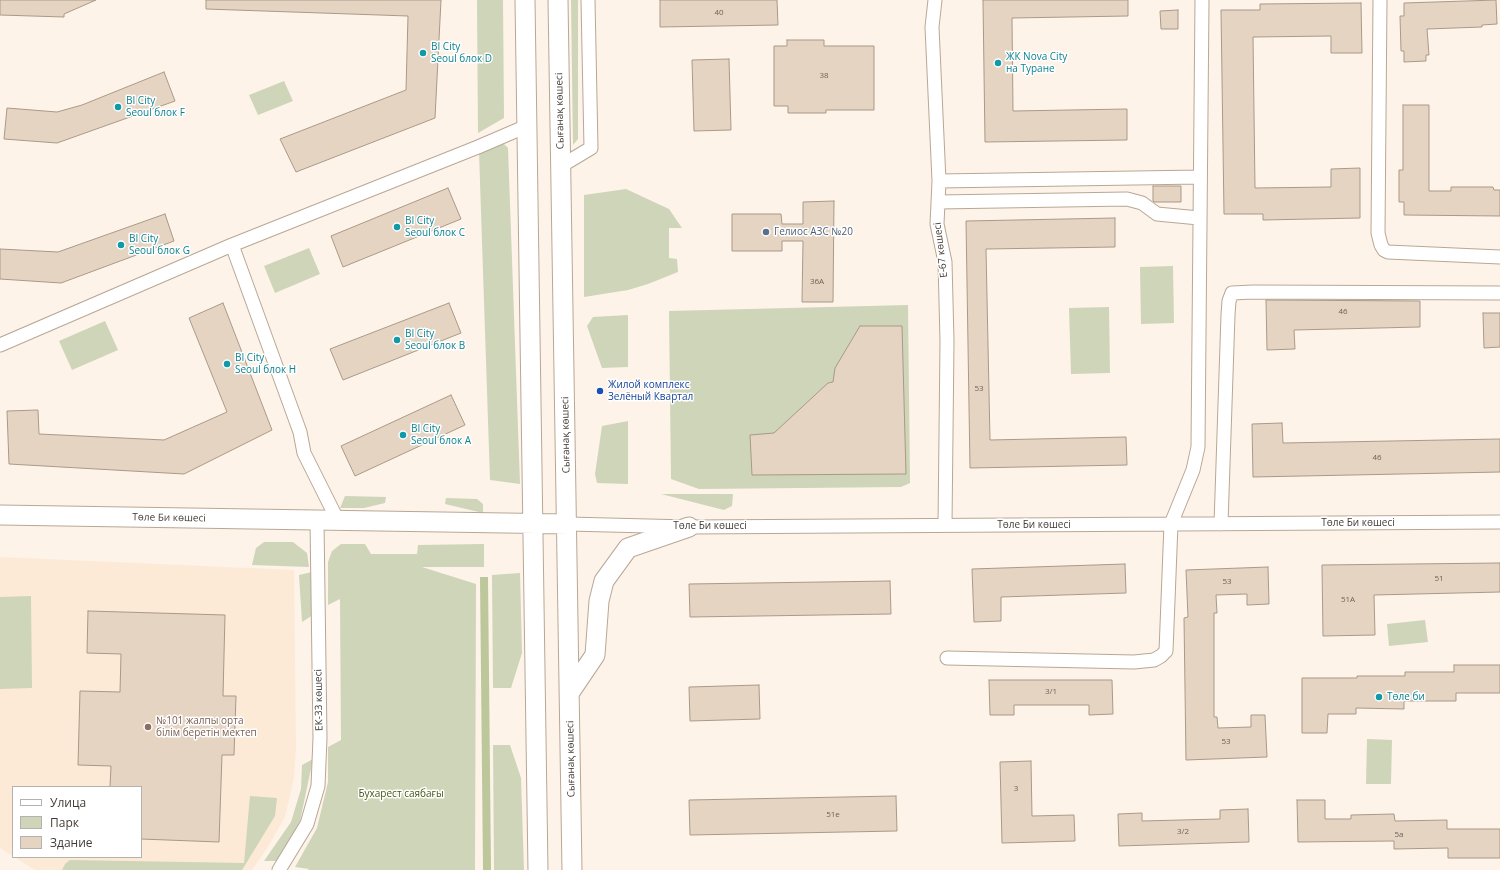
<!DOCTYPE html>
<meta charset="utf-8">
<style>
body{margin:0}
#map{position:relative;width:1500px;height:870px;overflow:hidden;background:#fef3e8;font-family:"Open Sans",sans-serif}
canvas{display:block}
.legend{position:absolute;left:12px;top:786px;width:130px;height:72px;box-sizing:border-box;background:#fff;border:1px solid #b4b1ae;margin:0;padding:5px 7px;list-style:none;font-size:12px;color:#433c35}
.legend li{display:flex;align-items:center;gap:8px;height:20px}
.legend b{width:20px;border:1px solid #b4b1ae}
</style>
<div id="map">
<canvas width="1500" height="870"></canvas>
<ul class="legend">
<li><b style="height:5px;background:#fff"></b>Улица</li>
<li><b style="height:11px;background:#ced5b9"></b>Парк</li>
<li><b style="height:11px;background:#e6d4c3"></b>Здание</li>
</ul>
</div>
<script>
const g = document.querySelector('canvas').getContext('2d');
g.lineJoin = 'round';
function fillPath(path, color) { g.fillStyle = color; g.fill(path, 'evenodd'); }
const toPath = rows => new Path2D(rows.map(r => 'M' + r).join(''));
function strokePath(path, color, width, dash) { g.strokeStyle = color; g.lineWidth = width; g.lineCap = dash ? 'butt' : 'round'; g.setLineDash(dash || []); g.stroke(path); }
function label(font, color, halo, rows, align = 'center') {
  g.font = font + ' "Open Sans",sans-serif'; g.lineWidth = 3; g.setLineDash([]); g.textBaseline = 'middle'; g.strokeStyle = halo; g.fillStyle = color; for (const [text, x, y, turn = 0] of rows) {
    g.save(); g.translate(x, y); g.rotate((+turn || 0) * Math.PI / 180); g.textAlign = isNaN(turn) ? turn : align; if (halo) g.strokeText(text, 0, 0); g.fillText(text, 0, 0); g.restore();
  }
}
fillPath(toPath([
 [0,557,294,570,296,747,294,778,285,817,268,847,252,870,35,870,14,857,141,857,141,787,13,787,13,856,0,848]
]), '#fcead7');
fillPath(toPath([
 [477,0,503,0,504,118,478,133],
 [571,0,578,0,578,139,573,145],
 [284,81,293,101,258,115,249,95],
 [504,144,508,148,520,484,490,480,479,152],
 [626,189,669,209,682,228,669,228,669,258,677,259,678,272,648,284,628,290,584,297,584,195],
 [309,248,320,274,275,293,264,266],
 [1173,266,1174,323,1141,324,1140,267],
 [908,305,910,483,901,487,699,489,671,479,669,311],
 [1109,307,1110,373,1071,374,1069,308],
 [628,315,628,367,602,368,587,326,593,317],
 [105,321,118,350,72,370,59,341],
 [628,421,628,484,597,483,595,474,602,426],
 [661,494,733,494,732,506,724,510],
 [345,496,386,497,385,503,364,508,340,508],
 [446,498,477,499,483,504,483,513,445,504],
 [264,542,293,542,307,553,309,567,252,565,256,548],
 [341,544,365,544,371,554,417,554,418,545,484,544,484,567,422,567,476,584,475,870,308,870,309,869,295,867,317,828,328,782,328,747,341,740,340,599,328,605,328,562,332,551],
 [312,572,313,615,302,622,299,575],
 [520,573,522,653,511,688,493,688,492,575],
 [31,596,32,688,0,689,0,597],
 [1425,620,1428,642,1389,646,1387,624],
 [1367,739,1392,740,1391,784,1366,784],
 [493,745,510,745,521,778,524,870,494,870],
 [313,759,300,821,278,861,264,861,291,822,301,789,302,765],
 [250,796,277,798,275,816,242,870,62,870,65,864,70,860,244,863]
]), '#ced5b9');
fillPath(toPath([
 [480,577,488,577,491,870,483,870]
]), '#bcc79c');
const building = toPath([
 [0,0,96,0,64,14,64,17,0,15,0,0],
 [206,0,441,0,435,118,296,172,280,139,406,90,408,16,206,9,206,0],
 [660,0,777,0,778,25,660,27,660,0],
 [983,0,1128,0,1128,16,1012,18,1013,111,1127,109,1127,140,985,142,983,0],
 [1496,0,1497,24,1482,25,1482,27,1427,29,1429,55,1426,55,1426,61,1404,62,1404,51,1401,51,1400,16,1404,16,1404,3,1496,0],
 [1361,3,1362,53,1331,53,1331,36,1253,37,1255,188,1331,187,1331,169,1360,168,1360,218,1263,220,1263,214,1224,214,1221,10,1260,10,1260,4,1361,3],
 [1178,10,1178,29,1161,29,1160,11,1178,10],
 [787,40,824,40,824,46,874,46,874,110,826,110,826,113,788,113,788,106,774,106,774,46,787,46,787,40],
 [729,59,731,130,694,131,692,60,729,59],
 [164,72,175,101,57,143,4,139,7,108,57,112,82,105,164,72],
 [1403,105,1429,105,1429,191,1451,191,1451,187,1493,187,1494,190,1500,190,1500,216,1404,215,1404,202,1399,202,1399,170,1403,170,1403,105],
 [1153,186,1181,186,1181,202,1154,202,1153,201,1153,186],
 [448,188,461,219,343,267,331,236,448,188],
 [834,201,833,302,802,302,803,241,782,241,782,251,732,251,732,214,781,214,782,224,803,224,803,202,834,201],
 [165,214,174,241,61,283,0,279,0,249,58,252,165,214],
 [1115,218,1115,247,986,249,990,440,1126,437,1127,465,970,468,966,221,1115,218],
 [1266,300,1420,301,1420,327,1294,330,1295,349,1267,350,1266,300],
 [223,303,272,430,184,474,9,464,7,411,38,410,39,434,164,440,227,412,189,318,223,303],
 [449,303,461,333,343,380,330,349,449,303],
 [1483,313,1500,313,1500,347,1484,348,1483,313],
 [860,326,902,326,906,474,752,475,750,435,774,433,828,383,833,382,835,368,860,326],
 [451,395,465,425,355,476,341,446,451,395],
 [1282,423,1283,443,1500,439,1500,472,1253,477,1252,424,1282,423],
 [1500,563,1500,592,1374,595,1375,635,1323,636,1322,565,1500,563],
 [1125,564,1126,593,1001,597,1001,621,974,622,972,569,1125,564],
 [1268,567,1269,604,1247,605,1247,594,1216,595,1217,613,1214,613,1214,717,1217,717,1218,728,1251,727,1251,715,1265,715,1267,757,1186,760,1184,618,1188,617,1186,570,1268,567],
 [890,581,891,614,690,617,689,584,890,581],
 [88,611,225,615,223,696,236,696,234,755,222,755,219,842,141,839,141,787,110,787,111,766,78,765,80,691,120,692,121,654,87,653,88,611],
 [1454,665,1500,665,1500,693,1456,693,1456,701,1404,701,1404,709,1356,708,1356,714,1328,714,1327,733,1302,733,1302,678,1357,678,1357,676,1405,676,1405,672,1454,672,1454,665],
 [989,680,1112,680,1113,714,1089,715,1089,705,1014,705,1014,715,990,715,989,680],
 [759,685,760,719,690,721,689,687,759,685],
 [1031,761,1032,816,1074,815,1075,841,1002,843,1000,762,1031,761],
 [896,796,897,831,690,835,689,800,896,796],
 [1297,800,1325,800,1325,819,1351,819,1351,815,1394,814,1395,821,1447,820,1447,829,1500,829,1500,858,1448,858,1448,848,1394,849,1394,841,1298,842,1297,800],
 [1248,809,1249,842,1119,846,1118,814,1142,813,1142,821,1220,819,1220,810,1248,809]
]);
fillPath(building, '#e6d4c3');
strokePath(building, '#a99988', 1);
const street = toPath([
 [935,0,932,27,939,181,937,224,945,262,947,341,945,525],
 [1380,0,1378,233,1381,245,1384,250,1388,252,1500,257],
 [561,166,591,148,588,0],
 [939,181,1200,177],
 [938,202,1127,199,1142,203,1157,214,1199,218],
 [232,245,300,432,304,453,338,521],
 [0,345,232,245,478,147,527,126],
 [568,524,689,527,1500,522],
 [1221,524,1228,315,1229,301,1232,293,1253,292,1500,293],
 [947,658,1134,662,1154,660,1161,656,1166,651,1171,524,1193,470,1198,447,1202,0],
 [279,870,307,824,318,786,320,738,317,521]
]);
const secondary = toPath([
 [525,0,538,870],
 [558,0,572,870],
 [0,515,568,524],
 [570,692,595,655,599,601,604,581,628,548,689,527]
]);
strokePath(street, '#b8a796', 15);
strokePath(secondary, '#b8a796', 21);
strokePath(street, '#fff', 13);
strokePath(secondary, '#fff', 19);
for (const [x, y, r, color] of [
 [423,53,4,"#0f9aa8"],
 [998,63,4,"#0f9aa8"],
 [118,107,4,"#0f9aa8"],
 [397,227,4,"#0f9aa8"],
 [766,232,4,"#5c6f8a"],
 [121,245,4,"#0f9aa8"],
 [397,340,4,"#0f9aa8"],
 [227,364,4,"#0f9aa8"],
 [600,391,4,"#1a4fb4"],
 [403,435,4,"#0f9aa8"],
 [1379,697,4,"#0f9aa8"],
 [148,727,4,"#8d6e63"]
]) { const dot = new Path2D(); dot.arc(x, y, r, 0, 2 * Math.PI); g.fillStyle = color; g.fill(dot); strokePath(dot, '#fff', 1.5); }
label('8px', '#6c6258', null, [
 ["40",719,13],
 ["38",824,76],
 ["36А",817,282],
 ["46",1343,312],
 ["53",979,389],
 ["46",1377,458],
 ["51",1439,579],
 ["53",1227,582],
 ["51А",1348,600],
 ["3/1",1051,692],
 ["53",1226,742],
 ["3",1016,789],
 ["51е",833,815],
 ["3/2",1183,832],
 ["5а",1399,835]
]);
label('10px', '#0d838f', '#fff', [
 ["BI City",431,47],
 ["Seoul блок D",431,59],
 ["ЖК Nova City",1006,57],
 ["на Туране",1006,69],
 ["BI City",126,101],
 ["Seoul блок F",126,113],
 ["BI City",405,221],
 ["Seoul блок C",405,233],
 ["BI City",129,239],
 ["Seoul блок G",129,251],
 ["BI City",405,334],
 ["Seoul блок B",405,346],
 ["BI City",235,358],
 ["Seoul блок H",235,370],
 ["BI City",411,429],
 ["Seoul блок A",411,441],
 ["Төле би",1387,697]
], 'left');
label('10px', '#433c35', '#fff', [
 ["Сығанақ көшесі",560,111,-91],
 ["Е-67 көшесі",941,250,-97],
 ["Сығанақ көшесі",566,435,-91],
 ["Төле Би көшесі",169,518,1],
 ["Төле Би көшесі",1358,523],
 ["Төле Би көшесі",1034,525],
 ["Төле Би көшесі",710,526],
 ["ЕК-33 көшесі",319,700,-91],
 ["Сығанақ көшесі",571,759,-91]
]);
label('10px', '#4e5e75', '#fff', [
 ["Гелиос АЗС №20",774,232]
], 'left');
label('10px', '#164399', '#fff', [
 ["Жилой комплекс",608,385],
 ["Зелёный Квартал",608,397]
], 'left');
label('10px', '#785e54', '#fff', [
 ["№101 жалпы орта",156,721],
 ["білім беретін мектеп",156,733]
], 'left');
label('10px', '#495513', '#fff', [
 ["Бухарест саябағы",401,794]
]);
</script>
